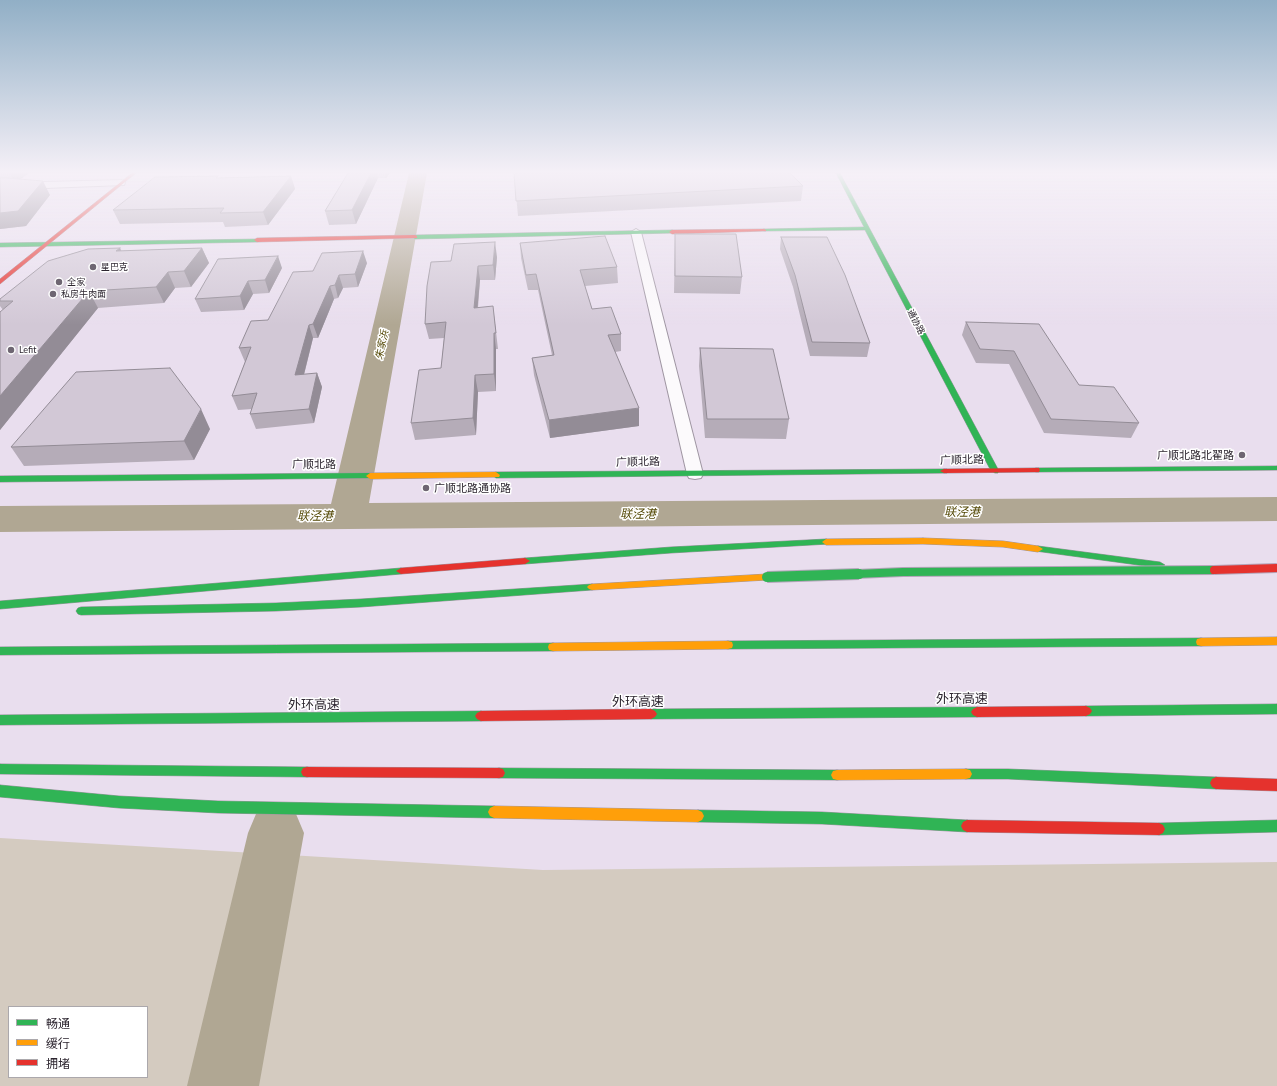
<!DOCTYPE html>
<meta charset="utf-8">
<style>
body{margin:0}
#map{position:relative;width:1277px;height:1086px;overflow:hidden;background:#e9deee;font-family:Lato,"Noto Sans SC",sans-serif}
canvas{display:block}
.legend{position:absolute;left:8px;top:1006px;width:140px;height:72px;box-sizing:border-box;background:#fff;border:1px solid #aba8ac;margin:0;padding:5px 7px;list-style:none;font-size:12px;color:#2c252f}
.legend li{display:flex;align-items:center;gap:8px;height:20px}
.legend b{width:20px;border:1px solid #aba8ac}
</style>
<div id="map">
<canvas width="1277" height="1086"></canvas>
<ul class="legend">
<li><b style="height:5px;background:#30b455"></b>畅通</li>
<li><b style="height:5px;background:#ff9f0a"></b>缓行</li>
<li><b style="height:5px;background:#e5322d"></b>拥堵</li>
</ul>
</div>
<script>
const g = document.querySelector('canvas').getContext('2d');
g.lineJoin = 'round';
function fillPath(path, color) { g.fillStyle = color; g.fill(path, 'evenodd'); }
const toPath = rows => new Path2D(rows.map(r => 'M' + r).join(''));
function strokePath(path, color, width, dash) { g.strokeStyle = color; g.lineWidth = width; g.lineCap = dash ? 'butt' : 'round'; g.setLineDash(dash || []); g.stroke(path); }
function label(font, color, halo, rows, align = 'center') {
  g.font = font + ' Lato,"Noto Sans SC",sans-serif'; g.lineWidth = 3; g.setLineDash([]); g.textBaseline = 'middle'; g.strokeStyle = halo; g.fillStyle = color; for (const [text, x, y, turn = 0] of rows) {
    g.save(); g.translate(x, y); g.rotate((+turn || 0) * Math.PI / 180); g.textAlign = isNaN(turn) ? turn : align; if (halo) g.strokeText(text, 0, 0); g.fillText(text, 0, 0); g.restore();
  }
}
fillPath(toPath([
 [0,838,543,870,1277,862,1277,1086,0,1086],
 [9,1007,147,1007,147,1077,9,1077]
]), '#d4cbc0');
fillPath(toPath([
 [409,173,427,173,369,503,1277,497,1277,521,0,532,0,506,331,504,409,173],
 [276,806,296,814,304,833,259,1086,187,1086,248,833,256,814,276,806]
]), '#b0a793');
const street = toPath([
 [121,180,124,181,125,183,124,185,45,188,0,192,0,186,45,182,121,180],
 [636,229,641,232,703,474,701,478,695,479,689,478,687,474,631,232,636,229]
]);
const fast = toPath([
 [836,173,840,173,999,471,998,473,995,473,991,471,865,230,764,231,762,230,764,229,864,227,836,173],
 [672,230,674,231,674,233,415,239,412,237,415,235,672,230],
 [259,239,259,241,257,242,0,247,0,243,259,239],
 [1277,466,1277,470,1036,472,1032,470,1036,468,1277,466],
 [944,469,947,469,948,471,947,473,496,478,492,475,496,472,944,469],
 [370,473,374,476,373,478,0,482,0,476,370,473],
 [826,539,829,540,830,542,829,544,671,553,525,564,520,561,525,558,671,547,826,539],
 [1038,546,1160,562,1165,565,1160,568,1035,551,1033,549,1038,546],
 [401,568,406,571,401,574,0,609,0,601,401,568],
 [592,584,595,585,597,587,595,589,592,590,361,607,276,611,81,615,78,614,76,611,78,608,81,607,276,603,361,599,592,584],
 [1201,638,1205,639,1206,642,1205,645,1201,646,728,649,724,648,723,645,724,642,728,641,1201,638],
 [553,643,557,644,558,647,557,650,553,651,0,655,0,647,553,643],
 [1277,704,1277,714,1086,716,1082,714,1080,711,1082,708,1086,706,1277,704],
 [977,707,981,709,983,712,981,715,977,717,651,719,647,717,645,714,647,711,651,709,977,707],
 [481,711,485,713,487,716,485,719,481,721,0,725,0,715,481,711],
 [0,764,307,767,311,768,313,772,311,776,307,777,0,774,0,764],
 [499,768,837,770,841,771,843,775,841,779,837,780,499,778,495,777,493,773,495,769,499,768],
 [966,769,1008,769,1216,777,1220,779,1222,783,1220,787,1216,789,1008,779,966,779,962,778,960,774,962,770,966,769],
 [0,785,119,796,218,801,494,806,498,808,500,812,498,816,494,818,218,813,119,808,0,797,0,785],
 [698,810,822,812,967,820,971,822,973,826,971,830,967,832,822,824,698,822,694,820,692,816,694,812,698,810],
 [1277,820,1277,832,1159,835,1155,833,1153,829,1155,825,1159,823,1277,820]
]);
const slow = toPath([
 [496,472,500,475,499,477,370,479,366,476,370,473,496,472],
 [923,538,1003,541,1038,546,1043,549,1038,552,1003,547,923,544,826,545,822,542,826,539,923,538],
 [767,574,770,575,772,577,770,579,767,580,592,590,589,589,587,587,589,585,592,584,767,574],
 [1277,637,1277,645,1201,646,1197,645,1196,642,1197,639,1201,638,1277,637],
 [728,641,732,642,733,645,732,648,728,649,553,651,549,650,548,647,549,644,553,643,728,641],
 [966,769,970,770,972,774,970,778,966,779,837,780,833,779,831,775,833,771,837,770,966,769],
 [494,806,698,810,702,812,704,816,702,820,698,822,494,818,490,816,488,812,490,808,494,806]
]);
const jam = toPath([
 [132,173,136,173,0,284,0,279,132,173],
 [764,229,766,230,766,231,672,234,669,232,672,230,764,229],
 [415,235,417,236,417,238,257,242,254,240,257,238,415,235],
 [1036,468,1039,468,1040,470,1039,472,944,473,940,471,944,469,1036,468],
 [525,558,530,561,525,564,401,574,396,571,401,568,525,558],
 [1086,706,1090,708,1092,711,1090,714,1086,716,977,717,973,715,971,712,973,709,977,707,1086,706],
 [651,709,655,711,657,714,655,717,651,719,481,721,477,719,475,716,477,713,481,711,651,709],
 [307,767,499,768,503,769,505,773,503,777,499,778,307,777,303,776,301,772,303,768,307,767],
 [1216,777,1277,779,1277,791,1216,789,1212,787,1210,783,1212,779,1216,777],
 [967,820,1159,823,1163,825,1165,829,1163,833,1159,835,967,832,963,830,961,826,963,822,967,820]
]);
strokePath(street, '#9f96a2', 2);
strokePath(fast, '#9f96a2', 1);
strokePath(slow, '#9f96a2', 1);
strokePath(jam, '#9f96a2', 1);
fillPath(street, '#fcfafc');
fillPath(fast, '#30b455');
fillPath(slow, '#ff9f0a');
fillPath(jam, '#e5322d');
const fastBridgeFar1 = toPath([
 [832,575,903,572,1214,570]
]);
const fastBridge = toPath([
 [767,577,859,574]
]);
const jamBridge = toPath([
 [1214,570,1277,568]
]);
strokePath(fastBridgeFar1, '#b3a4b9', 10, []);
strokePath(fastBridge, '#b3a4b9', 12, []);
strokePath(jamBridge, '#b3a4b9', 10, []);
strokePath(fastBridgeFar1, '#30b455', 8);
strokePath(fastBridge, '#30b455', 10);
strokePath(jamBridge, '#e5322d', 8);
fillPath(toPath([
 [0,173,29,173,21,179,50,195,26,226,0,229],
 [348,173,390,173,386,178,378,178,356,224,329,225,325,211],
 [514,173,803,186,801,201,518,216],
 [291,176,295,189,268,225,225,227,223,222,120,224,113,210,219,178],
 [675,234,742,277,740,294,674,293],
 [781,237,870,343,867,357,810,356,793,287,780,249],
 [520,243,617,267,618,283,585,286,592,309,621,334,621,351,615,352,639,426,550,438,534,375,532,358,552,355,538,290,528,290,521,258],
 [202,248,209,263,191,287,175,288,164,303,98,308,0,430,0,312,3,310,0,306,0,299,121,251],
 [497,257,495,280,480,280,478,308,493,306,498,349,496,349,496,391,478,392,476,435,415,440,411,423,441,368,444,338,429,339,425,324,451,261],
 [367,263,358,287,343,288,338,298,334,299,318,338,313,338,304,375,317,373,322,387,314,423,256,429,250,414,252,409,238,410,232,396,245,362,239,348,268,320,313,271],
 [282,268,269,293,253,294,244,310,201,312,195,299],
 [966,322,1079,385,1139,423,1131,438,1044,433,1009,364,976,363,962,335],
 [700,348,789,419,786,439,705,438,699,366],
 [210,429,194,460,24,466,11,447]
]), '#b5acb8');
fillPath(toPath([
 [10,173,29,173,15,183],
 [371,173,376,173,378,178,356,224,352,210],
 [385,173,390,173,386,178],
 [291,176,295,189,268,225,263,212],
 [43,181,50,195,26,226,0,229,0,213],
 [495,242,497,257,495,280,493,265],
 [120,248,127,263,116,251],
 [202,248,209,263,191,287,184,271],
 [363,251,367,263,358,287,355,274],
 [278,256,282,268,269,293,265,280],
 [478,266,480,280,476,324,474,308],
 [168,272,175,288,164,303,156,287],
 [339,275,343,288,338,298,335,285],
 [248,281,253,294,244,310,240,296],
 [330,286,334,299,318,338,313,324],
 [89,291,98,308,0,430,0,396],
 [309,325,313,338,300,390,295,375],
 [494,333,496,349,496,391,494,374],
 [317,373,322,387,314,423,309,409],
 [475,375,478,392,476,435,473,418],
 [639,408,639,426,550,438,549,420],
 [201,409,210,429,194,460,184,441]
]), '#938c96');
const building = toPath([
 [348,173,371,173,352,210,325,211,348,173],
 [514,173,790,173,803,186,516,201,514,173],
 [218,176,216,178,291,176,263,212,220,213,224,208,113,210,155,177,218,176],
 [0,178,7,178,43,181,18,211,0,213,0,178],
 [675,234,736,234,742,277,675,276,675,234],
 [605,236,617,267,580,270,592,309,611,307,621,334,608,335,639,408,549,420,532,358,554,355,536,274,526,275,520,243,605,236],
 [781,237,827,237,845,275,870,343,812,342,795,275,781,237],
 [495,242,493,265,478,266,474,308,493,306,496,333,494,333,494,374,475,375,473,418,411,423,419,370,441,368,446,322,425,324,427,286,431,262,451,261,454,244,495,242],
 [120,248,116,251,202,248,184,271,168,272,156,287,89,291,0,396,0,312,13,301,0,301,0,299,48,261,88,249,120,248],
 [363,251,355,274,339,275,335,285,330,286,313,324,309,325,295,375,317,373,309,409,250,414,257,393,232,396,251,347,239,348,251,321,268,320,293,272,313,271,322,253,363,251],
 [278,256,265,280,248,281,240,296,195,299,218,259,278,256],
 [966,322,1039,324,1079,385,1114,387,1139,423,1051,419,1014,351,980,349,966,322],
 [700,348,773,349,789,419,707,419,700,348],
 [170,368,201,409,184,441,11,447,76,372,170,368]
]);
fillPath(building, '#d2c8d6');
strokePath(building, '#938c96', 1);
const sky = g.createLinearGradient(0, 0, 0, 325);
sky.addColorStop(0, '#91afc6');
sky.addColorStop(0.53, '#f5f0f7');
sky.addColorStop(1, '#f5f0f700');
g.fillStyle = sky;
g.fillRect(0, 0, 1277, 325);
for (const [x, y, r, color] of [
 [93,267,4,"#6e6672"],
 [59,282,4,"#6e6672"],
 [53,294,4,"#6e6672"],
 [11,350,4,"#6e6672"],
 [1242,455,4,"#6e6672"],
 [426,488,4,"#6e6672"]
]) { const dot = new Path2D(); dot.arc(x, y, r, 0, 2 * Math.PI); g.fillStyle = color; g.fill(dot); strokePath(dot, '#fff', 1.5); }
label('9px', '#2c252f', '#fff', [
 ["星巴克",101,267],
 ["全家",67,282],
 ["私房牛肉面",61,294],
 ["Lefit",19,350]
], 'left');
label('9px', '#2c252f', '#fff', [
 ["通协路",916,322,63]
]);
label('italic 10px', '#544906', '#fff', [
 ["朱家浜",382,345,-78]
]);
label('11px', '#2c252f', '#fff', [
 ["广顺北路北翟路",1234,455],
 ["广顺北路通协路",434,488,"left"]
], 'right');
label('11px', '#2c252f', '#fff', [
 ["广顺北路",962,460,-1],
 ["广顺北路",638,462,-1],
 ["广顺北路",314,464]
]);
label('italic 12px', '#544906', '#fff', [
 ["联泾港",962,512],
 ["联泾港",638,514],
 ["联泾港",315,516]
]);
label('13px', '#2c252f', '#fff', [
 ["外环高速",962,699],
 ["外环高速",638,702],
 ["外环高速",314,705]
]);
</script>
